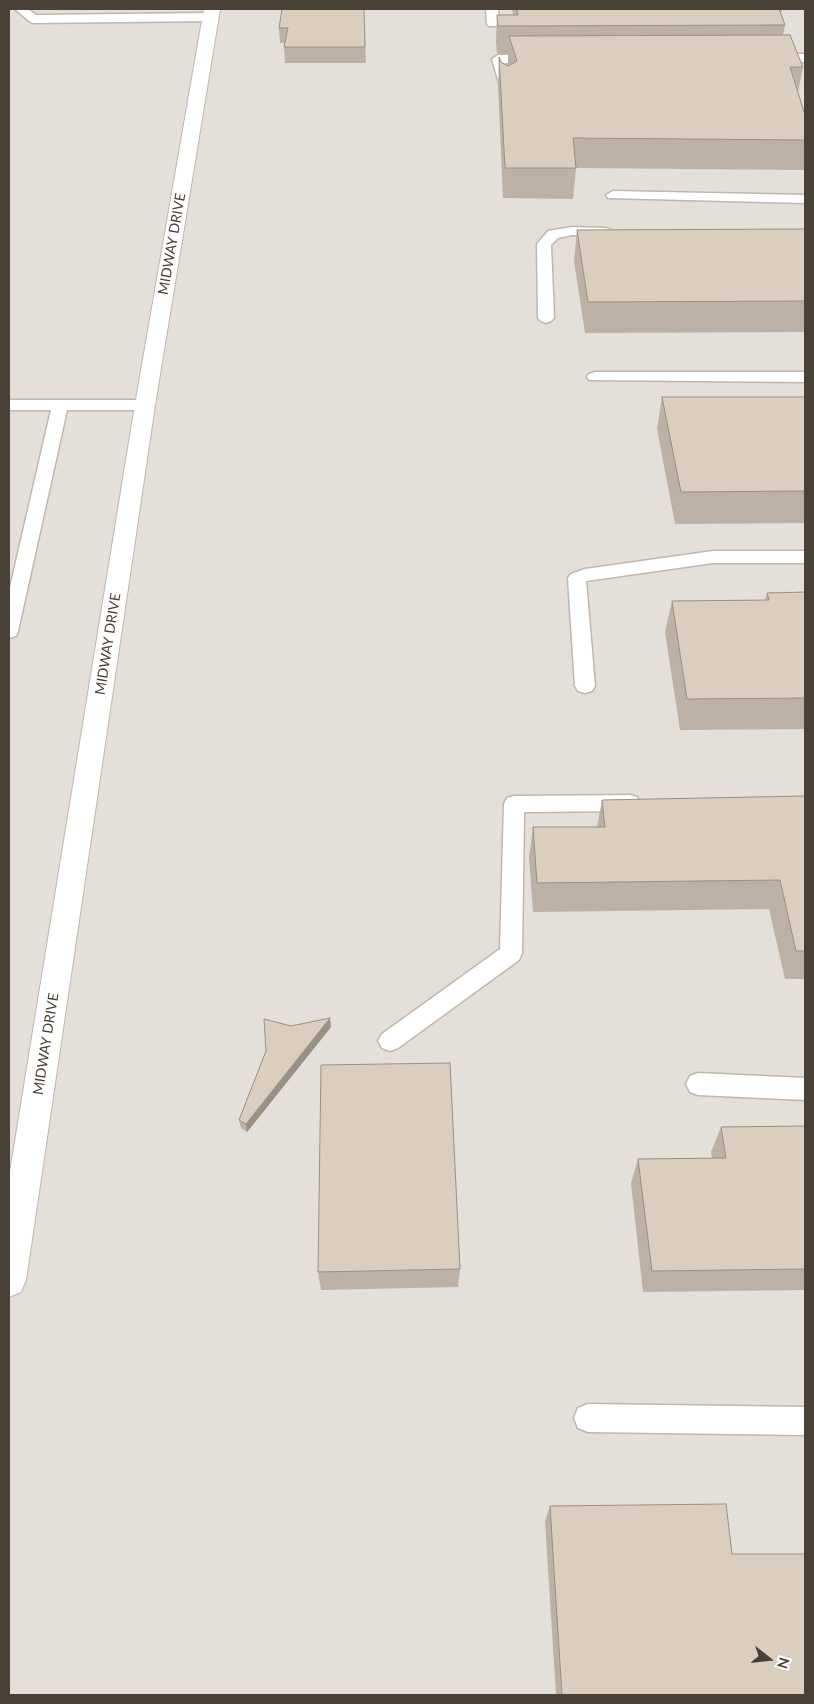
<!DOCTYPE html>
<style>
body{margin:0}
#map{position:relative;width:814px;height:1704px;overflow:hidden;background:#f5f0e8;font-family:Lato,sans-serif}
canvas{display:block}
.frame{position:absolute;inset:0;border:10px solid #494036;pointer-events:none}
.north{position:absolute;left:744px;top:1634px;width:50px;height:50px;-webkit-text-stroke:4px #fff;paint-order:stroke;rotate:106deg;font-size:14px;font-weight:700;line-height:20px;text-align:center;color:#494036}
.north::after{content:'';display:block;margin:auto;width:18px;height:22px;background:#494036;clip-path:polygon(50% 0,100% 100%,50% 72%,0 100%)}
</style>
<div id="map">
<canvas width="814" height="1704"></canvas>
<div class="frame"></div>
<div class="north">N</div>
</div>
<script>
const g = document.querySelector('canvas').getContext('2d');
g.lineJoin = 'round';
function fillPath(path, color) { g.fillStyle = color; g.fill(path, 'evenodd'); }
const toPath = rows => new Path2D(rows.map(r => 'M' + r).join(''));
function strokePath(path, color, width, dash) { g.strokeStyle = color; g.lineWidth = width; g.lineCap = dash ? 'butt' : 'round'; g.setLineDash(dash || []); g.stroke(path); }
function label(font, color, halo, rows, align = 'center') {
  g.font = font + ' Lato,sans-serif'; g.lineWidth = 4; g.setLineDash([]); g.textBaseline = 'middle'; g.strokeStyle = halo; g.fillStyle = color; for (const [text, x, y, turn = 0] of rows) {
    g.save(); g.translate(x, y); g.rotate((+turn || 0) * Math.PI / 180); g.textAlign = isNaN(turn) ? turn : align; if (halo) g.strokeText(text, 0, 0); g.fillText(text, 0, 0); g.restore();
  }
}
fillPath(toPath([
 [9,9,805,9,805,1695,9,1695]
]), '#e4dfd9');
const lane = toPath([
 [15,9,28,9,36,15,211,13,217,17,211,21,33,23,29,21,15,9],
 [486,9,498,9,499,24,497,26,489,26,487,24,486,9],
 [771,54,805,54,805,62,767,61,765,58,771,54],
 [498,55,538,55,544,59,538,63,505,63,513,90,507,94,501,90,492,59,498,55],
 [613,191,805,195,805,203,608,198,606,195,613,191],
 [572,227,605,228,610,229,612,232,610,235,605,236,572,235,558,238,551,245,554,318,551,321,546,323,541,321,538,318,537,244,548,231,572,227],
 [595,372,805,372,805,382,589,380,587,377,589,374,595,372],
 [9,400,145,400,151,402,153,405,151,408,145,410,67,410,18,631,16,636,9,638,9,592,51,410,9,410,9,400],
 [713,551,805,551,805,563,713,563,586,581,595,686,592,691,585,693,578,691,575,686,568,578,571,574,585,569,713,551],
 [630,795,637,797,640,803,637,809,630,811,524,812,522,953,519,960,398,1048,390,1051,382,1048,378,1041,382,1034,500,949,504,804,507,798,514,796,630,795],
 [698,1073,805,1078,805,1100,698,1095,690,1092,686,1084,690,1076,698,1073],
 [588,1404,805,1407,805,1435,588,1432,578,1428,574,1418,578,1408,588,1404]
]);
const street = toPath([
 [204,9,220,9,155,405,26,1280,21,1292,9,1297,9,1178,135,405,204,9]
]);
strokePath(lane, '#c1b7a9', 3);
strokePath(street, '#c1b7a9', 2);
fillPath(lane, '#fff');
fillPath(street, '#fff');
fillPath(toPath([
 [364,9,366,63,285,63,284,47,285,43,280,43,279,28],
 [512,9,782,9,781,12,785,25,783,35,803,67,798,92,805,115,805,170,576,168,573,199,503,198,498,86,499,57,501,62,508,66,508,54,497,54,496,42,497,15,513,15],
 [805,229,805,332,585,333,574,261,577,230],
 [662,397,805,397,805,523,675,524,657,429],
 [805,592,805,729,680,730,665,632,672,601,765,600,767,593],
 [805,796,805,979,785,979,769,909,533,912,529,857,533,827,597,827,602,800],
 [291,1026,331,1027,247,1132,241,1128,239,1120,266,1051],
 [805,1126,805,1290,643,1292,631,1183,638,1159,712,1158,711,1152,721,1127],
 [460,1269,458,1287,321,1290,318,1272],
 [550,1506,732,1554,805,1695,556,1695,545,1521]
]), '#bcb1a4');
fillPath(toPath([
 [330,1018,331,1027,247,1132,246,1124]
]), '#999086');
const building = toPath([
 [282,9,364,9,365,47,284,47,288,28,279,28,282,9],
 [517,9,779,9,785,25,498,26,497,15,518,15,517,9],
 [790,35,803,67,790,67,805,115,805,140,573,138,576,168,505,168,499,57,501,62,508,66,517,61,509,36,790,35],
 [805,229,805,301,588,302,577,230,805,229],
 [662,397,805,397,805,491,681,492,662,397],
 [805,592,805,698,687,699,672,601,769,600,767,593,805,592],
 [805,796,805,951,796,951,780,880,537,883,533,827,605,827,602,800,805,796],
 [330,1018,246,1124,239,1120,266,1051,264,1019,291,1026,330,1018],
 [450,1063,460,1269,318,1272,321,1065,450,1063],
 [805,1126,805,1269,652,1271,638,1159,726,1158,721,1127,805,1126],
 [726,1504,732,1554,805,1554,805,1695,562,1695,550,1506,726,1504]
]);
fillPath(building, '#dbcebf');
strokePath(building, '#999086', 1);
label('14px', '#494036', '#fff', [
 ["MIDWAY DRIVE",172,244,-80],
 ["MIDWAY DRIVE",108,644,-81],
 ["MIDWAY DRIVE",46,1044,-81]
]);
</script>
